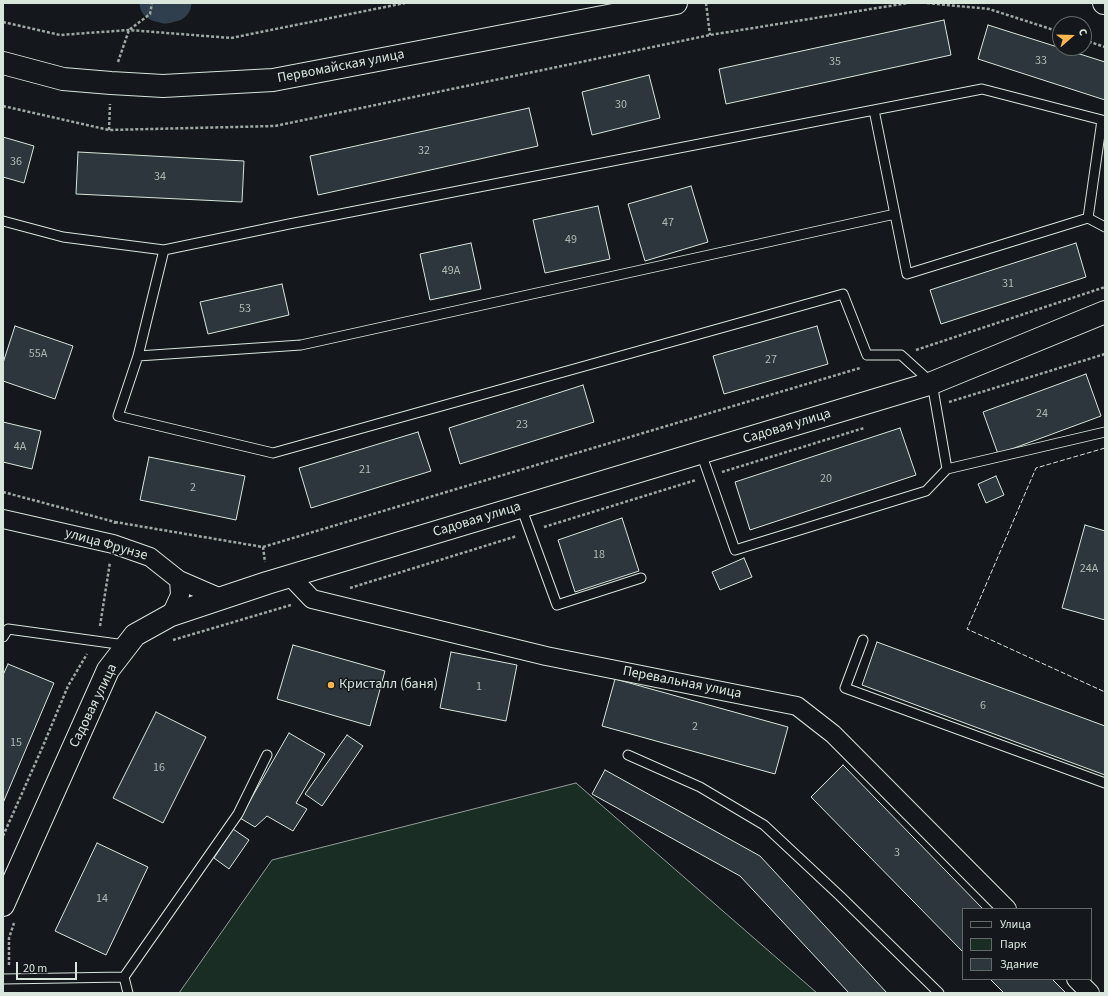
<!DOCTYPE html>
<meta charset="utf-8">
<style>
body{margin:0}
#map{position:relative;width:1108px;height:996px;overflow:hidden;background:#14181c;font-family:"Source Sans 3",sans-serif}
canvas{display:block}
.frame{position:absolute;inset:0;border:4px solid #d8e6dc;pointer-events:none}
.legend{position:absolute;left:962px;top:908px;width:130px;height:72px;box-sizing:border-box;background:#14181c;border:1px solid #626a69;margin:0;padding:5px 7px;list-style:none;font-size:12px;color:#d8e6dc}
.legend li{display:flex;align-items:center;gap:8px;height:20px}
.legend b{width:20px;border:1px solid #626a69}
.north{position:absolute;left:1052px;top:16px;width:40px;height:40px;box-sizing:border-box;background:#14181c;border:1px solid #626a69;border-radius:50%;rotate:70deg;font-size:11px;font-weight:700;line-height:16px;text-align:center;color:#d8e6dc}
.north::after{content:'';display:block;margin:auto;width:14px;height:18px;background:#ffb74d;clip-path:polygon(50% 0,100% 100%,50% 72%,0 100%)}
.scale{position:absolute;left:16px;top:962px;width:61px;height:18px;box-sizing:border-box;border:2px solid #d8e6dc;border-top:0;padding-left:5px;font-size:12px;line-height:14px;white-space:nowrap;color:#d8e6dc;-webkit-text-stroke:3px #14181c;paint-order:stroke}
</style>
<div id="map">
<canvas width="1108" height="996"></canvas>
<div class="frame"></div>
<ul class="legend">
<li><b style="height:5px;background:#14181c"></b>Улица</li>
<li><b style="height:11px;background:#1a2d24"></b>Парк</li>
<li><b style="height:11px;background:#2c363c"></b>Здание</li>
</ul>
<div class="north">С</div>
<div class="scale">20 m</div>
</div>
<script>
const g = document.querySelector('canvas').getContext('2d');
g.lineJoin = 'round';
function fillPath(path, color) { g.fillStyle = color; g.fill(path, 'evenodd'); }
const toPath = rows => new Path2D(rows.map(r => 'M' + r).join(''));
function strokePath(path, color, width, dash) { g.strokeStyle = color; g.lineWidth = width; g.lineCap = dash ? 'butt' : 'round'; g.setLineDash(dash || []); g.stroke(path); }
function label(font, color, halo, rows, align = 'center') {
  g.font = font + ' "Source Sans 3",sans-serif'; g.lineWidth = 3; g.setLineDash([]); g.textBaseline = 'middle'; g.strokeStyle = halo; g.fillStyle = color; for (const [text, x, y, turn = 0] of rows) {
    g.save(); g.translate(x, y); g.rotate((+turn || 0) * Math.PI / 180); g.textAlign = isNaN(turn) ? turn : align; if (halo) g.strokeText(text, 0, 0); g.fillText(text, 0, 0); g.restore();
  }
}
const green = toPath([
 [576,783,817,993,179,993,272,860,576,783]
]);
fillPath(green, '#1a2d24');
strokePath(green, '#939e99', 1);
strokePath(toPath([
 [158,3,166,5,173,3]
]), '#2f3f4d', 37);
const building = toPath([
 [944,20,951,55,726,104,719,69,944,20],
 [988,25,1105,62,1105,100,978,59,988,25],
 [649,75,660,118,592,135,582,92,649,75],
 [529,108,538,146,318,195,310,156,529,108],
 [3,137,34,146,24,183,3,177,3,137],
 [78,152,244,161,242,202,76,194,78,152],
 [691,186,708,242,645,261,628,204,691,186],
 [598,206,610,259,545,273,533,220,598,206],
 [471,243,481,289,430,300,420,254,471,243],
 [1076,243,1086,277,941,324,930,290,1076,243],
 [282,284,289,315,208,334,200,302,282,284],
 [15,326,73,346,55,399,3,381,3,363,15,326],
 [817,326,828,364,724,394,713,356,817,326],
 [1086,374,1101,416,998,454,983,412,1086,374],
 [583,385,594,422,460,464,449,428,583,385],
 [3,422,41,431,32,469,3,462,3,422],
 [900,428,916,475,750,530,735,482,900,428],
 [418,432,431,471,311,508,299,468,418,432],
 [149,457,245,476,236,520,140,500,149,457],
 [996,476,1004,495,986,503,978,484,996,476],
 [622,518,639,571,575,592,558,540,622,518],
 [1085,525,1105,531,1105,620,1062,608,1085,525],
 [744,558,752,577,720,590,712,572,744,558],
 [877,642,1105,726,1105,775,862,685,877,642],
 [293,645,385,671,370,726,277,699,293,645],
 [451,652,517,665,506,721,440,708,451,652],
 [8,664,54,683,3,803,3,675,8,664],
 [615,679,788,727,775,774,602,726,615,679],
 [156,712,206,737,163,823,113,798,156,712],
 [289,733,325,754,296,803,307,809,293,831,267,816,255,827,240,818,289,733],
 [347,735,363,746,322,806,305,794,347,735],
 [843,765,983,909,963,909,963,952,811,797,843,765],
 [605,770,760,856,887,993,849,993,740,876,592,794,605,770],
 [233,829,249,840,229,869,214,858,233,829],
 [97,843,148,867,106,955,55,931,97,843],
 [990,979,1052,979,1066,993,1004,993,990,979]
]);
fillPath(building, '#2c363c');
strokePath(building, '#d8e6dc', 1);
const lane = toPath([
 [1088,218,1105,227],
 [3,221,63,237,164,250,289,224,874,110,982,89,1102,120,1088,218,907,274,874,110],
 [164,250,138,356,301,345,895,214],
 [138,356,118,416,273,453,843,294,867,355,901,355,932,383,947,469,926,491,735,550,701,453],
 [947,469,1105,432],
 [521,507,557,605,641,578],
 [3,637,8,629,125,645],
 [863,640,845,688,1105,783],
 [628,755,700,787,764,825,840,896,939,993],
 [124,977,238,814,267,755],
 [124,977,128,993],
 [3,979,124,977]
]);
const street = toPath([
 [3,519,113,544,150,557,179,580,223,599],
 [291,577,312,599,546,656,797,706,833,734,1007,909],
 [171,615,180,595,179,580],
 [1076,979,1090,993]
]);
const secondary = toPath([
 [1104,3,1105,3],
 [3,63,63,79,111,83,163,86,273,80,676,3],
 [3,905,108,670,135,635,171,615,267,583,932,383,1105,312]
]);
strokePath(lane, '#d8e6dc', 11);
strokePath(street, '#d8e6dc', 20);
strokePath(secondary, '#d8e6dc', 24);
strokePath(toPath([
 [706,3,710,35],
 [927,3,989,9,1060,32],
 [3,22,60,35,129,30,231,38,405,3],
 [1084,40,1105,47],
 [118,62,129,30,150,14,152,3],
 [3,106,109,130,275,126,710,35,908,3],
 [109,130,110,104],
 [916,350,1105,287],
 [949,402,1105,354],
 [722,472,864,428],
 [3,492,115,522,115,526],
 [115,522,263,547,265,562],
 [544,527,696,480],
 [263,547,860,368],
 [350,588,517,536],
 [100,626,110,562],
 [173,640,291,605],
 [3,836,43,746,68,686,87,654],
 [9,965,9,938,14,923]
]), '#9da8a2', 2.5, [3, 2]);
strokePath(lane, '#14181c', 9);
strokePath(street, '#14181c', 18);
strokePath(secondary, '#14181c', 22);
strokePath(toPath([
 [1105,448,1036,468,967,629,1105,692]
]), '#d8e6dc', 1, [5, 2]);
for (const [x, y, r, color] of [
 [331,685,4,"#ffb74d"]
]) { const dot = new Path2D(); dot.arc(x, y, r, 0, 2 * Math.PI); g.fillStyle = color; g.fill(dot); strokePath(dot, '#14181c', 1.5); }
label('12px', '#adbab4', null, [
 ["33",1041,61],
 ["35",835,62],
 ["30",621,105],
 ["32",424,151],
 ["36",16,162],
 ["34",160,177],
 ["47",668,223],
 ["49",571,240],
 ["49А",451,271],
 ["31",1008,284],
 ["53",245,309],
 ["55А",38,354],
 ["27",771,360],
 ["24",1042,414],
 ["23",522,425],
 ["4А",20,447],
 ["21",365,470],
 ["20",826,479],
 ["2",193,488],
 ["18",599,555],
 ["24А",1089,569],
 ["1",479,687],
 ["6",983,706],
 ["2",695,727],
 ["15",16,743],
 ["16",159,768],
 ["3",897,853],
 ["14",102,899]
]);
label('14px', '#d8e6dc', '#14181c', [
 ["Первомайская улица",341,67,-11],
 ["Садовая улица",787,427,-17],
 ["Садовая улица",477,520,-17],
 ["улица Фрунзе",106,545,16],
 ["Перевальная улица",682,683,11],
 ["Садовая улица",94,706,-64]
]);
label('14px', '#d8e6dc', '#14181c', [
 ["Кристалл (баня)",339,685]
], 'left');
</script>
